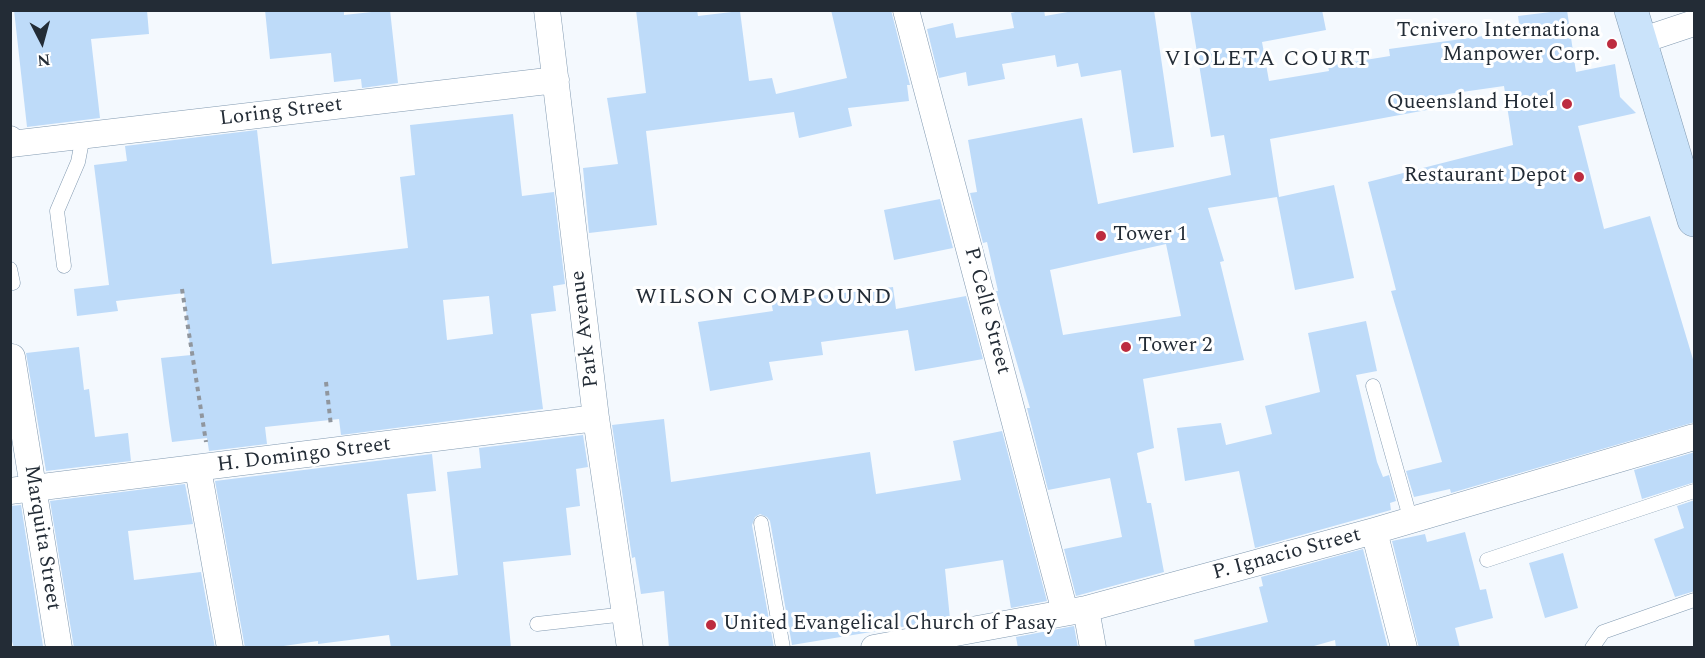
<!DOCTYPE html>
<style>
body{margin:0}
#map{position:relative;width:1705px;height:658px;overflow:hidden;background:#f4f9fe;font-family:Spectral,serif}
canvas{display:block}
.frame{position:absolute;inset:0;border:12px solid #232c36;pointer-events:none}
.north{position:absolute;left:12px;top:12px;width:60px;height:60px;-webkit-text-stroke:4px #fff;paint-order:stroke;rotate:174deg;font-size:16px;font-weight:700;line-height:24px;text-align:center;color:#232c36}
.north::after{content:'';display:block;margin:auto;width:21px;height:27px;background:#232c36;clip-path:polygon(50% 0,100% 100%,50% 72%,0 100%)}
</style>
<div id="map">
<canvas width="1705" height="658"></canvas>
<div class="frame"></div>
<div class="north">N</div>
</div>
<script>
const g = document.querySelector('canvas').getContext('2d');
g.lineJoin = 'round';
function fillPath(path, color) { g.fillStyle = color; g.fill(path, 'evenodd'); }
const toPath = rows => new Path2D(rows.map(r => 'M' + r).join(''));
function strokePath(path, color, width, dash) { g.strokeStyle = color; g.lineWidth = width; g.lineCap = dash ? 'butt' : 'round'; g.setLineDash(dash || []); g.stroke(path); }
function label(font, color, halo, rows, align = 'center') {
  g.font = font + ' Spectral,serif'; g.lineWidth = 6; g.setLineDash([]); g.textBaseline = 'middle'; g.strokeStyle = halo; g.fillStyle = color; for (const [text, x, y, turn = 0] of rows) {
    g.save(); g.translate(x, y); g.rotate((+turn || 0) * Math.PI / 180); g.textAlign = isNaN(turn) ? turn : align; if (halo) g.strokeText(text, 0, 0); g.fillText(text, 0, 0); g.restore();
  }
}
fillPath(toPath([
 [14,10,147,10,149,34,91,39,100,118,27,127],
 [265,10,344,10,344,15,390,10,398,83,362,88,361,79,334,82,331,53,270,59],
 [636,10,697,10,698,16,740,11,749,81,772,78,776,94,847,78,831,10,891,10,910,85,907,85,909,101,848,108,852,126,799,138,794,112,646,131,657,225,589,233,583,168,618,164,607,98,646,93],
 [1024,10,1044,10,1045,16,1079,10,1154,10,1174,147,1133,153,1121,70,1081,77,1078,63,1057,67,1055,55,1002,64,1005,79,968,86,966,72,939,78,927,29,953,23,956,38,1014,28,1011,13],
 [1190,10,1322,10,1326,30,1262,42,1269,81,1329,71,1328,66,1390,56,1389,49,1520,31,1518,16,1567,10,1576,72,1615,64,1620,97,1636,113,1578,126,1604,229,1650,216,1695,366,1695,422,1451,493,1450,489,1414,497,1406,471,1442,462,1391,291,1396,290,1368,182,1513,145,1504,86,1441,95,1443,107,1270,139,1279,197,1334,185,1354,278,1295,290,1277,197,1208,208,1224,261,1220,262,1244,360,1143,379,1154,448,1137,453,1147,503,1151,503,1164,572,1076,596,1064,549,1122,537,1110,478,1048,490,1027,408,1030,408,996,291,998,291,987,242,983,243,970,193,977,192,968,140,1082,118,1098,204,1231,175,1224,135,1211,137],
 [1166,244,1181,316,1063,335,1050,270],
 [513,114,522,196,554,192,565,284,553,286,556,311,531,314,543,409,341,435,339,419,265,427,267,444,209,451,207,438,172,442,169,422,161,358,191,355,184,293,116,301,118,311,77,316,74,289,109,285,94,165,127,161,125,146,257,130,272,264,408,248,400,177,415,175,410,125],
 [489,296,493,334,447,340,443,300],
 [940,199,953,248,894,260,884,210],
 [893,287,896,309,966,296,983,359,915,371,908,330,821,342,823,355,769,362,773,380,710,391,698,322,773,311,771,302],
 [1366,321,1377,371,1356,375,1377,462,1383,477,1389,475,1396,501,1390,503,1391,510,1255,548,1239,471,1185,481,1177,428,1221,423,1226,445,1272,434,1265,406,1320,392,1308,333],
 [79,347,84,390,89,389,95,437,128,433,131,461,46,471,26,353],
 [664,419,671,482,870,452,876,494,961,480,953,441,1002,431,1047,601,1011,608,1003,560,945,569,950,619,792,645,770,521,767,517,760,514,755,517,752,525,774,648,669,648,664,591,641,594,635,557,632,558,612,425],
 [583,435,588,467,576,469,580,506,566,508,571,555,503,562,511,648,391,648,389,635,318,644,318,641,270,648,245,648,215,481,432,454,436,491,407,494,417,580,458,575,447,472,481,468,479,448],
 [1695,452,1695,482,1642,499,1634,470],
 [185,484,193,524,128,531,134,580,201,572,215,648,74,648,50,501],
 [1695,500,1695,591,1675,597,1654,539,1684,528,1677,506],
 [21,505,43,646,32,648,14,648,10,635,10,506],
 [1465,532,1480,590,1486,589,1493,618,1455,628,1460,648,1419,648,1392,541,1425,534,1427,542],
 [1363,549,1388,648,1336,648,1335,640,1307,648,1195,648,1194,640,1268,622,1259,587,1263,586,1261,577],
 [1563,553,1578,608,1545,618,1529,563],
 [1074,626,1078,648,1018,648,1016,637]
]), '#bedbf9');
const service = toPath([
 [64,266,57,211,78,162,83,136],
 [10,269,13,283],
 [1373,386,1411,521],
 [761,523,783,648],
 [1487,560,1694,491],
 [537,624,626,614],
 [1592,648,1603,632,1694,600]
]);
const minor = toPath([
 [547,10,596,418,630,648],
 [906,10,1065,612],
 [1640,41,1694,23],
 [10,139,11,144,556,80],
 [12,357,59,648],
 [198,469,230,648],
 [10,491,596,418],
 [1374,531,1404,648],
 [1086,609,1093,648],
 [874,648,1086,609,1374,531,1694,437]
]);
const secondary = toPath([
 [1631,10,1694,220]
]);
strokePath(service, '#829ab1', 15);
strokePath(minor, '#829ab1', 27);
strokePath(secondary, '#829ab1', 34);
strokePath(toPath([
 [182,289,206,442],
 [326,382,331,426]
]), '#90969e', 4, [4.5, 4.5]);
strokePath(service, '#fff', 14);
strokePath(minor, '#fff', 26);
strokePath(secondary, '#cae3fa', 33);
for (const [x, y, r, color] of [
 [1612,44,6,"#bd2c3f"],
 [1567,104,6,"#bd2c3f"],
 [1579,177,6,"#bd2c3f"],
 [1101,236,6,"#bd2c3f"],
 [1126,347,6,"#bd2c3f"],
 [711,625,6,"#bd2c3f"]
]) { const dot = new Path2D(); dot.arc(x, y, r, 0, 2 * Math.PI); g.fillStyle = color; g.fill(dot); strokePath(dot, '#fff', 2); }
label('21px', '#232c36', '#fff', [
 ["Tcnivero Internationa",1600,32],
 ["Manpower Corp.",1600,56],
 ["Queensland Hotel",1555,104],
 ["Restaurant Depot",1567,177],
 ["Tower 1",1113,236,"left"],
 ["Tower 2",1138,347,"left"],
 ["United Evangelical Church of Pasay",723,625,"left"]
], 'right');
label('21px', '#232c36', '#fff', [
 ["Loring Street",281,113,-7],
 ["P. Celle Street",986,311,75],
 ["Park Avenue",586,329,-97],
 ["H. Domingo Street",304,456,-7],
 ["Marquita Street",41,538,81],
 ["P. Ignacio Street",1287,555,-15]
]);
g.letterSpacing = '1.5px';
label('22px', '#232c36', '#fff', [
 ["VIOLETA COURT",1268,61],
 ["WILSON COMPOUND",764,299]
]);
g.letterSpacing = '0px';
</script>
